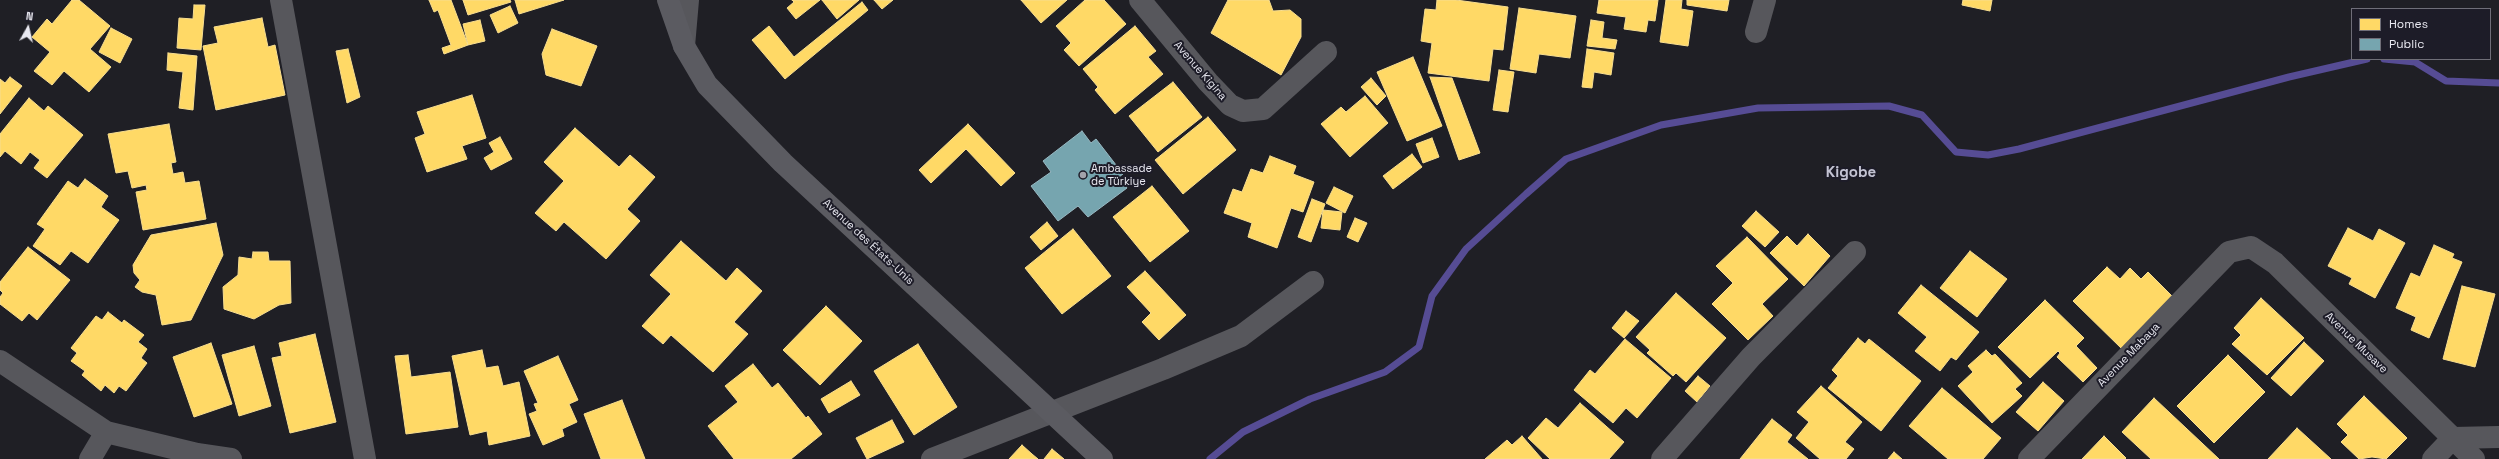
<!DOCTYPE html>
<meta charset="utf-8">
<style>
body{margin:0}
#map{position:relative;width:2499px;height:459px;overflow:hidden;background:#1f1f25;font-family:"Space Grotesk",sans-serif}
canvas{display:block}
.legend{position:absolute;left:2351px;top:8px;width:140px;height:52px;box-sizing:border-box;background:#1d1c28;border:1px solid #6f6e78;margin:0;padding:5px 7px;list-style:none;font-size:12px;color:#e9e9f1}
.legend li{display:flex;align-items:center;gap:8px;height:20px}
.legend b{width:20px;border:1px solid #6f6e78}
.north{position:absolute;left:8px;top:8px;width:40px;height:40px;-webkit-text-stroke:3px #1d1c28;paint-order:stroke;rotate:8deg;font-size:11px;font-weight:700;line-height:16px;text-align:center;color:#e9e9f1}
.north::after{content:'';display:block;margin:auto;width:14px;height:18px;background:#e9e9f1;clip-path:polygon(50% 0,100% 100%,50% 72%,0 100%)}
</style>
<div id="map">
<canvas width="2499" height="459"></canvas>
<ul class="legend">
<li><b style="height:11px;background:#ffd966"></b>Homes</li>
<li><b style="height:11px;background:#76a5af"></b>Public</li>
</ul>
<div class="north">N</div>
</div>
<script>
const g = document.querySelector('canvas').getContext('2d');
g.lineJoin = 'round';
function fillPath(path, color) { g.fillStyle = color; g.fill(path, 'evenodd'); }
const toPath = rows => new Path2D(rows.map(r => 'M' + r).join(''));
function strokePath(path, color, width, dash) { g.strokeStyle = color; g.lineWidth = width; g.lineCap = dash ? 'butt' : 'round'; g.setLineDash(dash || []); g.stroke(path); }
function label(font, color, halo, rows, align = 'center') {
  g.font = font + ' "Space Grotesk",sans-serif'; g.lineWidth = 4; g.setLineDash([]); g.textBaseline = 'middle'; g.strokeStyle = halo; g.fillStyle = color; for (const [text, x, y, turn = 0] of rows) {
    g.save(); g.translate(x, y); g.rotate((+turn || 0) * Math.PI / 180); g.textAlign = isNaN(turn) ? turn : align; if (halo) g.strokeText(text, 0, 0); g.fillText(text, 0, 0); g.restore();
  }
}
const homes = toPath([
 [72,0,79,0,110,26,90,49,111,67,89,92,64,71,52,85,34,71,50,52,32,37,47,19,52,24,72,0],
 [429,0,451,0,468,45,444,54,442,48,451,45,438,10,434,12,429,0],
 [463,0,510,0,511,2,468,15,463,0],
 [515,0,564,0,519,14,515,0],
 [792,0,820,0,796,19,787,8,794,2,792,0],
 [822,0,859,0,837,19,822,0],
 [874,0,893,0,882,9,874,0],
 [1021,0,1067,0,1041,23,1021,0],
 [1085,0,1104,0,1126,24,1079,66,1064,50,1071,43,1056,26,1085,0],
 [1228,0,1269,0,1273,11,1290,10,1301,19,1301,37,1281,75,1211,33,1228,0],
 [1437,0,1456,0,1508,7,1503,50,1493,49,1489,81,1428,73,1432,43,1421,41,1425,9,1436,10,1437,0],
 [1599,0,1658,0,1655,21,1648,20,1646,32,1624,29,1626,17,1597,13,1599,0],
 [1666,0,1682,0,1681,9,1693,11,1688,46,1660,42,1666,0],
 [1687,0,1729,0,1727,11,1687,5,1687,0],
 [1963,0,1992,0,1990,11,1962,5,1963,0],
 [862,2,868,10,785,79,752,40,769,26,794,57,862,2],
 [194,5,205,5,201,50,177,48,179,18,193,19,194,5],
 [510,6,518,23,498,33,490,15,510,6],
 [1519,8,1576,16,1570,58,1539,54,1536,73,1510,69,1519,8],
 [262,18,268,47,275,45,285,95,216,110,203,46,218,43,214,27,262,18],
 [480,20,485,41,468,45,463,24,480,20],
 [1591,20,1604,22,1602,38,1617,40,1615,49,1587,46,1591,20],
 [1135,26,1156,51,1148,57,1163,74,1115,114,1095,90,1098,87,1083,69,1135,26],
 [111,28,132,39,120,63,99,52,111,28],
 [552,29,597,46,581,86,546,75,542,54,552,29],
 [348,49,360,97,347,103,336,51,348,49],
 [1587,49,1614,53,1611,75,1594,72,1592,88,1582,87,1587,49],
 [168,53,197,56,193,110,179,108,183,72,167,70,168,53],
 [1413,57,1442,126,1407,141,1377,72,1413,57],
 [1499,70,1514,72,1508,112,1493,110,1499,70],
 [10,77,22,86,0,114,0,79,5,83,10,77],
 [1430,77,1452,78,1480,153,1459,160,1430,77],
 [1371,78,1386,96,1377,105,1361,87,1371,78],
 [1173,82,1202,117,1158,152,1129,116,1173,82],
 [472,95,486,138,462,146,467,159,427,172,415,138,425,134,417,112,472,95],
 [1365,96,1388,123,1350,157,1321,124,1341,107,1346,112,1365,96],
 [29,98,44,111,48,106,83,135,47,178,34,168,40,160,30,152,21,164,5,151,0,157,0,134,29,98],
 [1208,117,1236,150,1183,194,1155,160,1208,117],
 [169,124,176,162,171,163,173,174,183,172,185,183,199,181,206,219,143,230,136,192,147,190,146,185,132,188,128,171,116,173,108,134,169,124],
 [968,124,1015,173,1001,186,966,149,931,183,919,170,968,124],
 [575,128,619,167,630,155,655,177,627,209,640,221,606,259,564,222,556,231,535,213,564,181,544,162,575,128],
 [500,137,512,159,491,170,484,158,494,152,489,143,500,137],
 [1432,138,1439,157,1423,163,1416,144,1432,138],
 [1412,154,1422,167,1393,189,1383,176,1412,154],
 [1270,156,1296,166,1293,174,1314,182,1303,212,1291,208,1277,248,1248,237,1252,223,1224,213,1233,189,1242,192,1251,169,1263,173,1270,156],
 [85,179,108,196,101,207,119,220,88,263,71,251,60,265,33,246,45,229,37,224,68,181,78,188,85,179],
 [1152,186,1189,231,1150,262,1113,217,1152,186],
 [1334,187,1353,196,1345,213,1326,203,1334,187],
 [1312,199,1325,204,1311,242,1298,237,1312,199],
 [1323,210,1342,212,1340,230,1321,228,1323,210],
 [1756,211,1779,232,1765,247,1742,226,1756,211],
 [1355,218,1367,223,1358,242,1347,237,1355,218],
 [1047,222,1058,236,1041,250,1030,237,1047,222],
 [216,223,223,255,191,320,162,325,156,295,142,292,135,287,140,280,134,273,133,265,151,235,216,223],
 [2348,228,2373,241,2379,229,2405,243,2375,298,2349,284,2352,278,2328,266,2348,228],
 [1073,229,1111,276,1062,314,1025,268,1073,229],
 [1808,234,1830,256,1804,286,1770,253,1787,236,1797,246,1808,234],
 [1747,237,1788,279,1762,304,1773,316,1748,340,1712,304,1733,283,1716,266,1747,237],
 [681,241,726,281,737,268,762,291,734,322,748,334,713,372,671,335,663,344,642,326,671,294,650,275,681,241],
 [2434,245,2454,254,2452,258,2462,262,2429,338,2411,330,2416,317,2396,308,2411,273,2420,277,2434,245],
 [28,247,70,280,37,320,29,313,22,321,0,304,0,297,3,293,0,290,0,282,28,247],
 [1970,251,2007,279,1977,317,1940,288,1970,251],
 [253,252,268,252,269,261,290,261,291,303,279,305,254,319,224,309,223,287,238,275,239,257,252,259,253,252],
 [2107,267,2120,279,2130,268,2141,279,2148,272,2175,299,2123,350,2073,301,2107,267],
 [1145,271,1186,315,1159,340,1142,322,1151,313,1127,287,1145,271],
 [1921,285,1979,332,1956,360,1951,357,1940,371,1915,351,1927,337,1898,313,1921,285],
 [2462,286,2495,294,2475,367,2443,359,2462,286],
 [1676,293,1726,338,1686,382,1676,373,1673,376,1647,353,1650,350,1636,337,1676,293],
 [2261,298,2304,338,2267,375,2232,344,2241,335,2234,328,2261,298],
 [2045,300,2084,338,2076,346,2097,368,2083,382,2057,357,2060,353,2058,351,2030,378,1998,347,2045,300],
 [826,306,862,341,820,385,783,350,826,306],
 [1626,311,1639,321,1624,338,1612,328,1626,311],
 [108,312,122,323,124,320,144,335,138,342,147,349,141,358,147,363,126,391,119,386,114,393,105,385,101,391,82,375,85,371,71,361,77,353,71,348,96,316,102,320,108,312],
 [315,334,336,422,290,433,272,358,282,356,279,343,315,334],
 [1858,338,1865,344,1869,339,1921,381,1881,431,1828,388,1838,376,1832,370,1858,338],
 [1625,339,1671,378,1637,418,1626,408,1613,423,1574,390,1590,370,1595,374,1625,339],
 [2304,342,2324,361,2291,396,2271,378,2304,342],
 [211,343,232,404,194,417,173,357,211,343],
 [918,344,957,407,914,435,874,371,918,344],
 [254,346,271,406,239,416,222,355,254,346],
 [482,350,486,368,498,366,503,386,519,382,530,436,489,445,487,431,470,435,452,356,482,350],
 [1986,350,1992,356,1995,354,2022,383,2015,389,2022,396,1992,423,1958,386,1973,372,1968,366,1986,350],
 [408,355,411,377,450,372,458,427,406,434,395,356,408,355],
 [2228,355,2265,392,2214,443,2177,406,2228,355],
 [558,356,578,400,569,404,577,422,562,429,564,436,543,445,529,414,537,411,534,404,538,403,524,371,558,356],
 [753,364,772,388,778,383,806,418,808,416,822,434,791,459,734,459,708,426,738,402,725,386,753,364],
 [1698,376,1710,386,1697,402,1685,391,1698,376],
 [851,381,860,395,829,413,821,399,851,381],
 [2043,382,2064,401,2038,431,2016,412,2043,382],
 [1821,386,1862,422,1845,442,1854,449,1846,459,1820,459,1796,438,1809,422,1797,412,1821,386],
 [1942,388,2001,438,1983,459,1948,459,1909,426,1942,388],
 [2364,396,2407,438,2386,459,2372,457,2359,459,2341,442,2348,435,2337,424,2364,396],
 [2154,398,2219,459,2151,459,2122,432,2154,398],
 [622,400,645,459,601,459,584,414,622,400],
 [1580,403,1624,442,1609,459,1550,459,1528,438,1546,418,1558,428,1580,403],
 [1772,419,1792,435,1787,442,1808,459,1740,459,1772,419],
 [892,420,904,442,867,459,856,438,892,420],
 [2297,428,2331,459,2268,459,2297,428],
 [1522,436,1542,459,1485,459,1507,440,1512,445,1522,436],
 [2104,436,2126,458,2125,459,2082,459,2104,436],
 [1022,445,1032,454,1038,459,1009,459,1022,445],
 [1052,449,1064,459,1044,459,1052,449],
 [1894,452,1902,459,1888,459,1894,452]
]);
fillPath(homes, '#ffd966');
strokePath(homes, '#f8de90', 1);
const public = toPath([
 [1082,131,1091,143,1096,139,1123,174,1119,177,1127,188,1088,217,1078,206,1058,221,1031,186,1051,172,1043,161,1082,131]
]);
fillPath(public, '#76a5af');
strokePath(public, '#98b9c3', 1);
strokePath(toPath([
 [2384,59,2415,62,2446,81,2499,83],
 [1210,459,1243,432,1310,399,1385,372,1419,347,1432,296,1466,249,1526,194,1566,159,1661,125,1758,108,1889,106,1922,115,1956,152,1988,155,2019,149,2289,77,2367,59]
]), '#564c94', 7);
strokePath(toPath([
 [281,0,365,459],
 [1140,0,1208,82,1230,105,1243,111,1263,109,1326,52],
 [1756,32,1765,0],
 [684,46,688,0],
 [0,361,106,432,197,454,231,459],
 [90,459,106,432],
 [932,459,1163,369,1241,336,1313,282],
 [1662,459,1751,357,1855,252],
 [2029,459,2229,252,2251,247,2275,263,2474,459],
 [2433,459,2453,438,2499,437]
]), '#57575c', 22);
strokePath(toPath([
 [668,0,684,46,707,85,783,163,1102,459]
]), '#5b5b61', 22);
for (const [x, y, r, color] of [
 [1083,175,4,"#a2a2aa"]
]) { const dot = new Path2D(); dot.arc(x, y, r, 0, 2 * Math.PI); g.fillStyle = color; g.fill(dot); strokePath(dot, '#1d1c28', 1.5); }
label('11px', '#e9e9f1', '#1d1c28', [
 ["Avenue Kigina",1200,71,49],
 ["Avenue des États-Unis",868,242,43],
 ["Avenue Musave",2356,343,44],
 ["Avenue Mabaya",2129,355,-46]
]);
label('11px', '#e9e9f1', '#1d1c28', [
 ["Ambassade",1091,169],
 ["de Türkiye",1091,182]
], 'left');
label('bold 15px', '#c3c3d3', '#1d1c28', [
 ["Kigobe",1851,173]
]);
</script>
